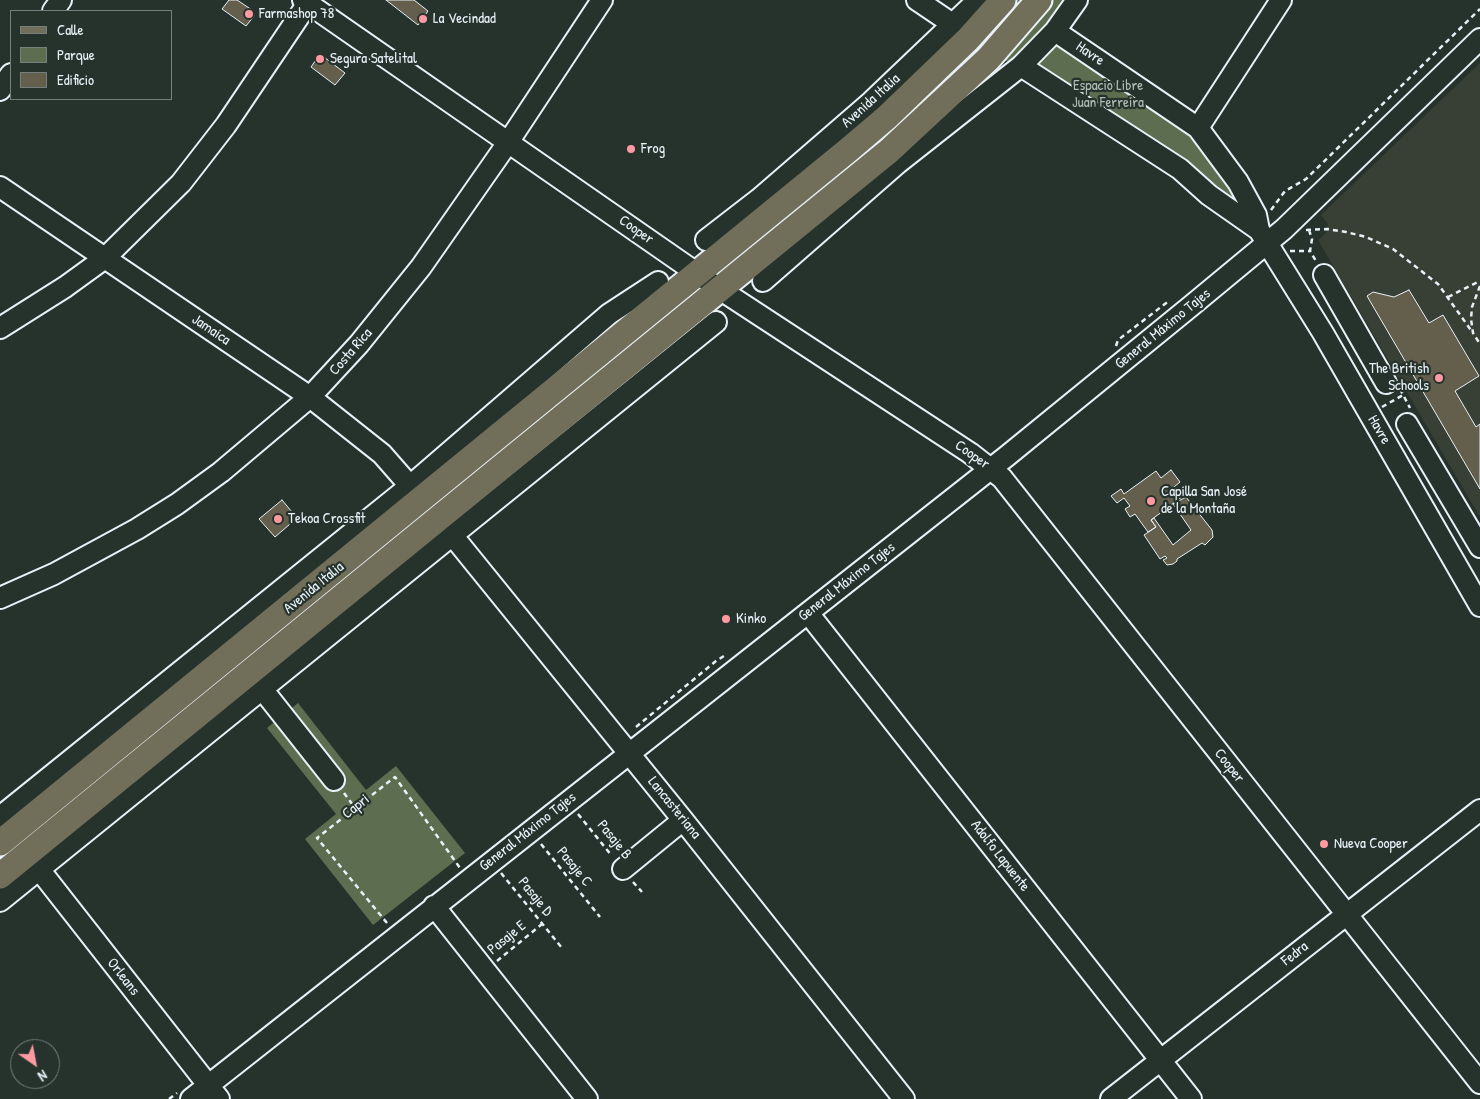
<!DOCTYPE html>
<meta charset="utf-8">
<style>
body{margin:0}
#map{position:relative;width:1480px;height:1099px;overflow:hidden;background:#26332d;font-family:"Patrick Hand",sans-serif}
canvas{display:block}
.legend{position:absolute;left:10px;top:10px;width:162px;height:90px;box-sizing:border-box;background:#26332d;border:1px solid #747f7e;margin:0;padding:6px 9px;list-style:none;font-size:15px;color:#e8f1f8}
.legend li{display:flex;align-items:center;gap:10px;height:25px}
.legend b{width:25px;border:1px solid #747f7e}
.north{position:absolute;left:10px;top:1039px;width:50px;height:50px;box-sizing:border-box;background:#26332d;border:1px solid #747f7e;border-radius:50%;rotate:147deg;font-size:14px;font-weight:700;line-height:20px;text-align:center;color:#e8f1f8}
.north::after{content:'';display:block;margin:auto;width:18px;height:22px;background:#ff9aa2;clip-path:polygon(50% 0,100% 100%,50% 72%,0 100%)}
</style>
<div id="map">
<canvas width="1480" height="1099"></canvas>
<ul class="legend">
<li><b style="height:6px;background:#716e59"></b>Calle</li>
<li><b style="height:14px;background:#5d6d4f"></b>Parque</li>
<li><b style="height:14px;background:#635f4c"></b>Edificio</li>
</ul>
<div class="north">N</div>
</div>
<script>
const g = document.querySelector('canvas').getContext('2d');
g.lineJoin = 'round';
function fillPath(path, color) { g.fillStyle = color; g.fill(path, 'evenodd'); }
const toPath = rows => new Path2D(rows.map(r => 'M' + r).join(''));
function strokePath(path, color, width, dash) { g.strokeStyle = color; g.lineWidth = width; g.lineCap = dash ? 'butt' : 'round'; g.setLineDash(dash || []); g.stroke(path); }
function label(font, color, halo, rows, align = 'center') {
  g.font = font + ' "Patrick Hand",sans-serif'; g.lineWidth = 4.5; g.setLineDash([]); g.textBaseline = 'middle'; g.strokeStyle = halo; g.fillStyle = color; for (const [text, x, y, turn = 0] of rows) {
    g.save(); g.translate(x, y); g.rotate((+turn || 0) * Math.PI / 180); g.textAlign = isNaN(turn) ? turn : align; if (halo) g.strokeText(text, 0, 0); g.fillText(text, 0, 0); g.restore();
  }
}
fillPath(toPath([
 [1480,63,1480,517,1318,240,1325,234,1328,224,1321,215]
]), '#384036');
fillPath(toPath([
 [1013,0,1028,0,938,97,813,200,810,198,810,195],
 [1048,0,1067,0,1054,24,1010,62,1002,60],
 [1055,42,1183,124,1249,213,1036,69,1035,59],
 [298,703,366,790,396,766,465,853,373,925,305,839,336,814,267,728]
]), '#5d6d4f');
const building = toPath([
 [229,0,237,0,252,10,254,16,246,26,222,9,229,0],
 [386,0,414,0,428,11,418,25,386,0],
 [320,54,345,73,335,85,311,67,320,54],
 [1409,290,1429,323,1443,315,1479,376,1455,391,1476,427,1480,424,1480,489,1367,296,1373,292,1394,297,1409,290],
 [1171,470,1180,482,1174,487,1183,496,1151,520,1156,527,1148,532,1135,514,1130,517,1125,509,1130,506,1124,498,1117,503,1111,496,1121,489,1124,494,1156,471,1161,478,1171,470],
 [1186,497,1212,530,1213,537,1205,545,1202,543,1177,559,1177,561,1173,564,1167,565,1163,560,1167,558,1165,556,1160,559,1144,535,1156,527,1151,520,1154,518,1173,545,1191,530,1173,504,1186,497],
 [282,500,297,518,275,537,259,519,282,500]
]);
fillPath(building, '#635f4c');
strokePath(building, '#e8f1f8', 1);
const minor = toPath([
 [303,0,721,290,970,453,1002,478,1480,1083],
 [917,0,954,25],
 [53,11,61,0],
 [1055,31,1198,128,1238,182,1256,215,1259,230],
 [1021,66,1180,169,1209,195,1259,230,1323,333,1480,606],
 [0,90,11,74],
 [1198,128,1281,0],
 [0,187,310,397,382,454,410,486],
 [706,240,759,199,871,102,978,0],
 [1324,275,1386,383],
 [763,281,898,163,1021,66,1055,31,1077,0],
 [0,328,65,287,105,258,181,183,226,125,310,0],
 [1407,424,1480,547],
 [444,525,683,820,904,1099],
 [0,598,54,574,137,529,177,504,221,472,310,397,359,344,421,267,509,141,602,0],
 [808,613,1191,1099],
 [255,680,334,780],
 [0,817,410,486,609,314,658,282],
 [31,859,219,1099],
 [623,869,683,820],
 [0,901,716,322],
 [434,906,587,1099],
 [191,1099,1007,456,1191,306,1284,229,1480,39],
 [1111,1099,1480,810]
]);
const major = toPath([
 [0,843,847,151,887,117,968,39,1003,0],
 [0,876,889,151,988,59,1039,0]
]);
strokePath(minor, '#e8f1f8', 24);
strokePath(major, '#e8f1f8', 29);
strokePath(toPath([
 [1271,210,1285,191,1306,179,1480,9],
 [1306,230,1327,229,1346,232,1366,237,1393,249,1438,284,1473,333],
 [1309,230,1312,239,1310,251,1316,261],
 [1290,251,1310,251],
 [1480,286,1472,307,1471,319,1473,333,1480,344],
 [1448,297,1480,281],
 [1116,346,1118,340,1170,300],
 [1400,389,1410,408],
 [1382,407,1403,395],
 [636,727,716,661,727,654],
 [344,793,355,808],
 [578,814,612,856],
 [541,844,600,917],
 [501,873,562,948],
 [633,882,642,892],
 [387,923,317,838,395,777,460,868],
 [497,961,542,924],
 [169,1099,177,1093]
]), '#e8f1f8', 2.5, [5, 4]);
strokePath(minor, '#26332d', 20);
strokePath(major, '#716e59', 25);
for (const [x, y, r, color] of [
 [249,14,5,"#ff9aa2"],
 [423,19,5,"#ff9aa2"],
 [320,59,5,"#ff9aa2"],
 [631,149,5,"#ff9aa2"],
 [1439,378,5,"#ff9aa2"],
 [1151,501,5,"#ff9aa2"],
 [278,519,5,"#ff9aa2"],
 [726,619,5,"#ff9aa2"],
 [1324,844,5,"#ff9aa2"]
]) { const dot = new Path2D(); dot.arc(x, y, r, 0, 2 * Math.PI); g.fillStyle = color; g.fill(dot); strokePath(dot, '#26332d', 2); }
label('15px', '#e8f1f8', '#26332d', [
 ["Farmashop 78",259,14],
 ["La Vecindad",433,19],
 ["Segura Satelital",330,59],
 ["Frog",641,149],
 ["The British",1429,369,"right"],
 ["Schools",1429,386,"right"],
 ["Capilla San José",1161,492],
 ["de la Montaña",1161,509],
 ["Tekoa Crossfit",288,519],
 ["Kinko",736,619],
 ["Nueva Cooper",1334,844]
], 'left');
label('15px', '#e8f1f8', '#26332d', [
 ["Havre",1090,54,34],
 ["Avenida Italia",871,101,-42],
 ["Cooper",636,230,35],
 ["General Máximo Tajes",1163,329,-39],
 ["Jamaica",211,330,34],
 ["Costa Rica",351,352,-49],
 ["Havre",1379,430,60],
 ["Cooper",972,455,35],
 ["General Máximo Tajes",847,582,-38],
 ["Avenida Italia",314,588,-39],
 ["Cooper",1229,766,52],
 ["Capri",356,807,-38],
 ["Lancasteriana",674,808,51],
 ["General Máximo Tajes",528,832,-38],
 ["Pasaje B",614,840,51],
 ["Adolfo Lapuente",1000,856,52],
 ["Pasaje C",574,867,51],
 ["Pasaje D",535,897,51],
 ["Pasaje E",507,938,-39],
 ["Fedra",1295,954,-38],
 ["Orleans",123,977,52]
]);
label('15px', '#b0bcb4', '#26332d', [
 ["Espacio Libre",1108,86],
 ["Juan Ferreira",1108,103]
]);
</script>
